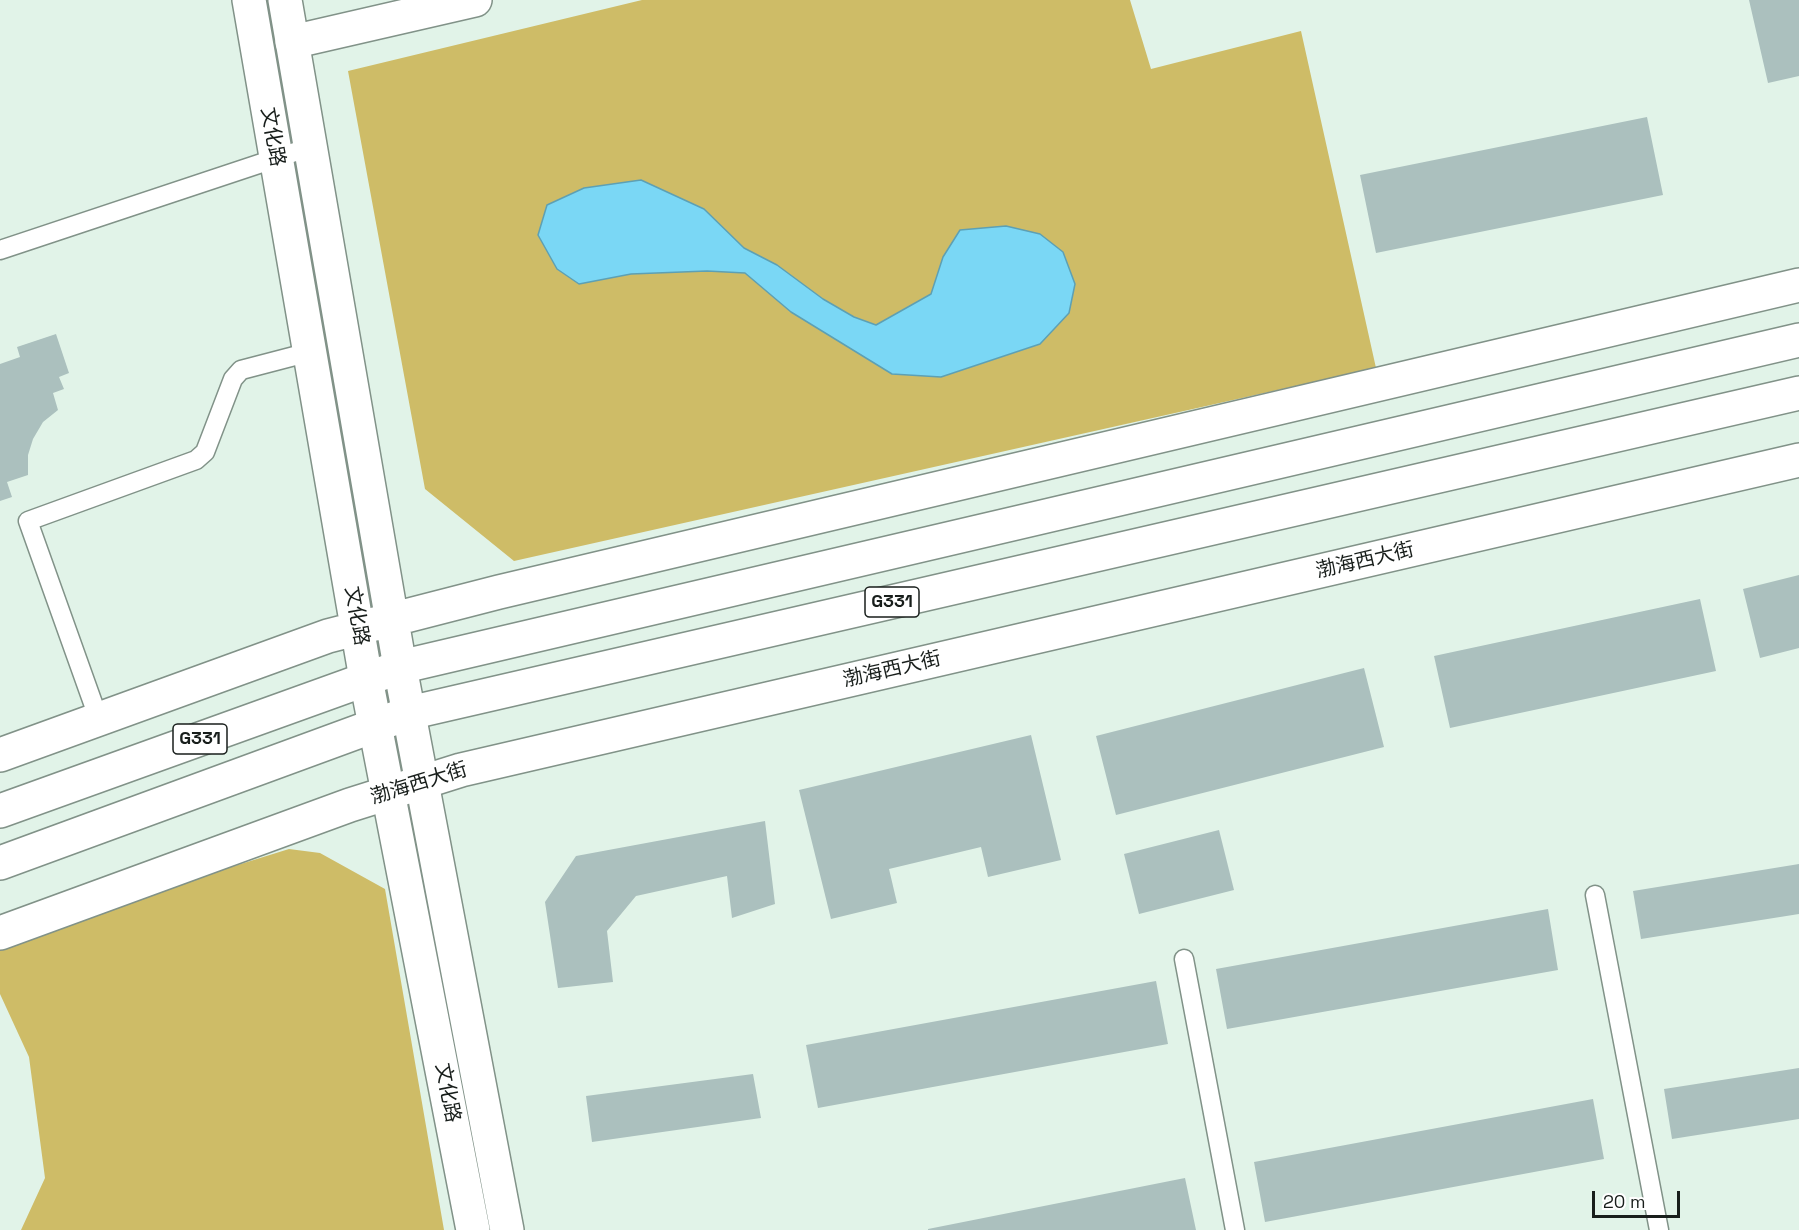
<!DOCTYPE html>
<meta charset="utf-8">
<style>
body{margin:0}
#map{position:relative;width:1799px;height:1230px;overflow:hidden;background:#e1f3e8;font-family:"Space Grotesk",sans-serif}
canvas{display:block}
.scale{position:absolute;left:1592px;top:1191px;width:88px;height:27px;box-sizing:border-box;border:3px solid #181e1b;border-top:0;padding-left:8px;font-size:18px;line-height:21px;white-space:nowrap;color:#181e1b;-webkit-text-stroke:4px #fff;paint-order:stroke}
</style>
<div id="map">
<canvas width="1799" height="1230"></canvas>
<div class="scale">20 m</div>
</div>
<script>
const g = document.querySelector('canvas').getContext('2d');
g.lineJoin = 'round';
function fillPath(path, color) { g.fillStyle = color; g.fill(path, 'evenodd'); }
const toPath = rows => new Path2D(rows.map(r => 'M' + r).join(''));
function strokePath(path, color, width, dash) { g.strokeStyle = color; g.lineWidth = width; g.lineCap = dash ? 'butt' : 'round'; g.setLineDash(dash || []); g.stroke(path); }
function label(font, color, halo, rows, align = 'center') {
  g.font = font + ' "Space Grotesk","Noto Sans SC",sans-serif'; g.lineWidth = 4.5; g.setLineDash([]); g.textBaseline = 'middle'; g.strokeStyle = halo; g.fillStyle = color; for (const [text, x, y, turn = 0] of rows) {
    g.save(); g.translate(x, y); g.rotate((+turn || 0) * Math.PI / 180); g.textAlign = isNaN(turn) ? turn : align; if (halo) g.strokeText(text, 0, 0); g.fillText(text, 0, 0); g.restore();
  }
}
fillPath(toPath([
 [642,0,1130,0,1151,69,1301,31,1376,368,514,561,425,489,348,71],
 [289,849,320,853,385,889,444,1230,21,1230,45,1178,29,1057,0,994,0,939]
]), '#cebc67');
const water = toPath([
 [641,180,704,209,744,248,777,265,823,299,854,317,876,325,931,294,943,257,960,230,1006,226,1040,234,1063,252,1075,284,1069,313,1040,344,941,377,892,374,791,312,745,273,707,271,631,274,579,284,557,269,538,235,547,205,584,188,641,180]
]);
fillPath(water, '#7ad7f5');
strokePath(water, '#5da0b4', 1.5);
fillPath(toPath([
 [1749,0,1799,0,1799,76,1768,83],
 [1647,117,1663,195,1376,253,1360,175],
 [56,334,69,373,59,377,64,389,53,393,58,410,43,422,33,439,28,455,28,475,7,482,12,497,0,501,0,364,20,357,17,347],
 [1799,575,1799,648,1760,658,1743,589],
 [1700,599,1716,671,1450,728,1434,656],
 [1364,668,1384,747,1116,815,1096,736],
 [1031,735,1061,860,988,877,981,847,889,869,897,903,831,919,799,790],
 [765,821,775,904,732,918,727,876,636,896,607,931,613,982,558,988,545,902,576,856],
 [1219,830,1234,890,1139,914,1124,854],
 [1799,864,1799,914,1641,939,1633,891],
 [1548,909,1558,970,1227,1029,1216,969],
 [1156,981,1168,1044,818,1108,806,1045],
 [1799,1068,1799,1119,1672,1139,1664,1089],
 [753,1074,761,1118,592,1142,586,1096],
 [1593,1099,1604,1159,1265,1222,1254,1162],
 [1185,1178,1196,1230,928,1230,928,1229]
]), '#abc0be');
const service = toPath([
 [0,250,310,147],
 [99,720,28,521,196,460,205,452,233,379,241,370,310,352],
 [1595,895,1659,1230],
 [1184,959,1235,1230]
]);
const minor = toPath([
 [292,42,475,0]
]);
const tertiary = toPath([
 [249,0,366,679],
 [285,0,400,667],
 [0,755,328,636,499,592,1799,285],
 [0,933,350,805,461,770,1799,460]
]);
const secondary = toPath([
 [400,667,507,1230],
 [366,679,473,1230]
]);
const trunk = toPath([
 [0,811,400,667,1799,340],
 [0,863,409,713,1799,393]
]);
strokePath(service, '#819288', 21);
strokePath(minor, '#819288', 36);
strokePath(tertiary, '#819288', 36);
strokePath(secondary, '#819288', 36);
strokePath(trunk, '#819288', 36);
strokePath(service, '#fff', 18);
strokePath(minor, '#fff', 33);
strokePath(tertiary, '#fff', 33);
strokePath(secondary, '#fff', 33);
strokePath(trunk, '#fff', 33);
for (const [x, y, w] of [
 [892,602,54],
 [200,739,54]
]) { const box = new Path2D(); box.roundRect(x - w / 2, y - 15, w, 30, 4.5); g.fillStyle = '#fff'; g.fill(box); strokePath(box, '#181e1b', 1.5); }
label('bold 18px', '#181e1b', null, [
 ["G331",892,602],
 ["G331",200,739]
]);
label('20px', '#181e1b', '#fff', [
 ["文化路",272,137,80],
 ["渤海西大街",1365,561,-13],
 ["文化路",356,616,80],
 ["渤海西大街",892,670,-13],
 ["渤海西大街",419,784,-17],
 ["文化路",447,1093,79]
]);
</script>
